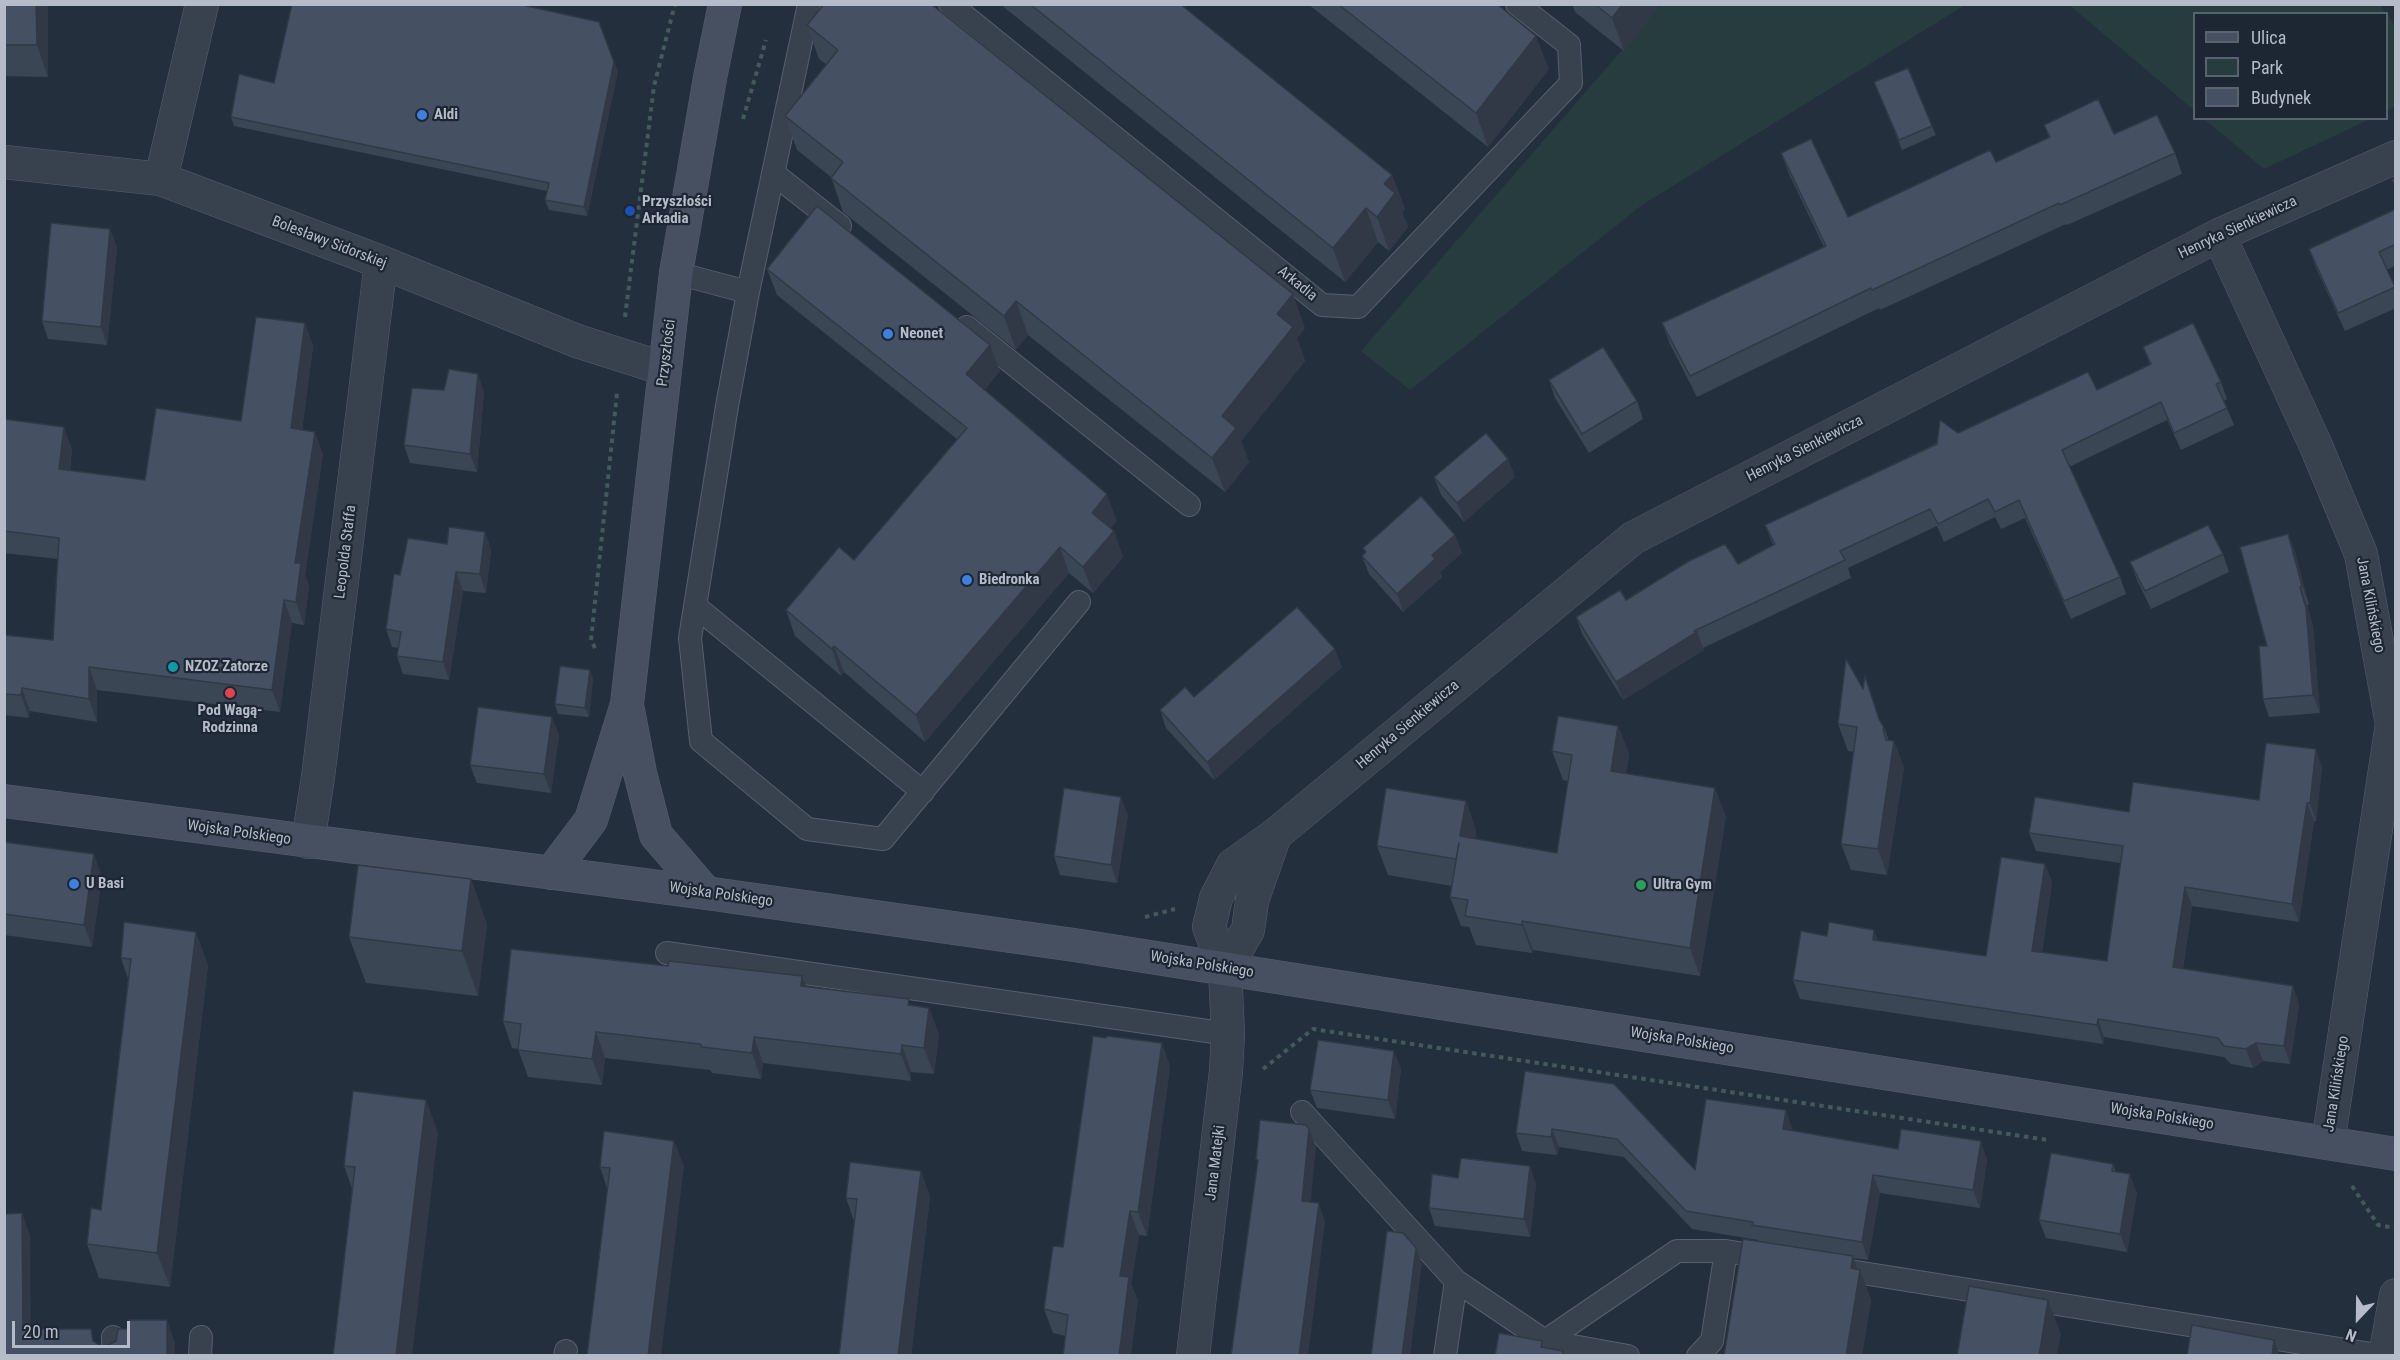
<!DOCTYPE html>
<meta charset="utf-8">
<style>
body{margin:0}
#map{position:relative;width:2400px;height:1360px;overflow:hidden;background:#242f3e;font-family:"Roboto Condensed",sans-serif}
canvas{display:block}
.frame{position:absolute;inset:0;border:6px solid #b4bcc9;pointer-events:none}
.legend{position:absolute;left:2193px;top:12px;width:195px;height:108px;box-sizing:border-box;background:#1d2633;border:2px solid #59626f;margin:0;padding:8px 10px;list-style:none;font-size:18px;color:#b4bcc9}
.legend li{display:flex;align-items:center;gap:12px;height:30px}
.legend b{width:30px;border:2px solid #59626f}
.north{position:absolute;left:2328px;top:1288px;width:60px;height:60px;-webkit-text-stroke:4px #1d2633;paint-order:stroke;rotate:202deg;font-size:16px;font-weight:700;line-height:24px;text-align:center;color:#b4bcc9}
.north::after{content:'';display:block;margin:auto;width:21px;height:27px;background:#b4bcc9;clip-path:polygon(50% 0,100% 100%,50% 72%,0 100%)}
.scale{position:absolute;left:12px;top:1321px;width:118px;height:27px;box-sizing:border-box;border:3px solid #b4bcc9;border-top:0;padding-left:8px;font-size:18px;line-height:21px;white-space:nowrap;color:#b4bcc9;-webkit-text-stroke:4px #1d2633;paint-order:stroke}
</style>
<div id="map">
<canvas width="2400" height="1360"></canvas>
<div class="frame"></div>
<ul class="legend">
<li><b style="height:8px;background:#465061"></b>Ulica</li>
<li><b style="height:16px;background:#263c3f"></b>Park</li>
<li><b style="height:16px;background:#455162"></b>Budynek</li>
</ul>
<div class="north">N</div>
<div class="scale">20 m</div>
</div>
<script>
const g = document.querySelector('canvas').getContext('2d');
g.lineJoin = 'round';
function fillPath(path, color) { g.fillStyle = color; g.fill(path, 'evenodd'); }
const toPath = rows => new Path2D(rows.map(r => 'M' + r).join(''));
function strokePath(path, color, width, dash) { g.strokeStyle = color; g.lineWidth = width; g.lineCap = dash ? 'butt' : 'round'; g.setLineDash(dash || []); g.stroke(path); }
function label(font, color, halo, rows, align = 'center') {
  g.font = font + ' "Roboto Condensed",sans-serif'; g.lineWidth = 4.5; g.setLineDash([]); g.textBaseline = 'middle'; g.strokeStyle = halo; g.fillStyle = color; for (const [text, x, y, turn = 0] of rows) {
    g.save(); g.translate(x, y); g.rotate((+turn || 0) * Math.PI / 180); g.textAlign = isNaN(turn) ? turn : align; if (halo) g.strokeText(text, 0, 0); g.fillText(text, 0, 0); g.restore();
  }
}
fillPath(toPath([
 [2380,4,2386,14,2194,14,2194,110,2069,5],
 [1661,5,1965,5,1642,205,1410,390,1361,351],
 [2387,14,2396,28,2395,106,2387,111],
 [2204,119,2370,119,2264,169]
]), '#263c3f');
const lane = toPath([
 [950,4,1322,305,1358,307,1571,83,1569,45,1517,4],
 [773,173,840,226],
 [676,273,748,292,809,4],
 [748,292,727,406,690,638,701,741,807,829,883,839,1079,602],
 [967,327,1189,505],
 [695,606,923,792],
 [667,953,1228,1034],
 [1302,1112,1456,1281],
 [1831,1268,2384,1356],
 [113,1337,113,1356],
 [1545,1341,1628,1356],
 [200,1356,201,1337],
 [565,1356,566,1351],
 [1445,1356,1456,1281,1545,1341,1677,1251,1726,1251,1769,1258],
 [1698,1356,1712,1341,1726,1251]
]);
const street = toPath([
 [202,4,161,179,381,262,577,341,665,369],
 [4,162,161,179],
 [2219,235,2316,446,2361,554,2392,724,2328,1143],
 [308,842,318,777,381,262],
 [1225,969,1248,930,1252,901,1275,835],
 [1193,1356,1226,1071,1228,1034,1225,969,1209,927,1216,898,1233,865,1275,835,1633,538,2219,235,2396,157],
 [2385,1356,2396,1295]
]);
const secondary = toPath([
 [627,705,640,773,656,835,706,893],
 [4,801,706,893,1074,945,2396,1154],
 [551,873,591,820,627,704,676,273,710,78,725,4]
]);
strokePath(lane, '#565f6c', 24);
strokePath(street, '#565f6c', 34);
strokePath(secondary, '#565f6c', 34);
strokePath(toPath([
 [743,119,766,40],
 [625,317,654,86,675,4],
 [595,648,591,640,617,393],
 [1145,917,1175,909],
 [1263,1069,1313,1029,2048,1140],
 [2352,1186,2378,1225,2396,1228]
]), '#44595c', 4, [4.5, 4.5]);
strokePath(lane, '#38414e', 22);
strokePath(street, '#38414e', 33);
strokePath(secondary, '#465061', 33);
fillPath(toPath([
 [4,4,48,4,48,77,4,76],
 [1000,4,1180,4,1392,175,1405,209,1402,212,1408,227,1389,251,1378,242,1345,282],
 [1308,4,1497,4,1549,69,1488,147],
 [1572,4,1661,4,1624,51,1575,12],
 [807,25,1305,328,1297,338,1305,361,1241,441,1249,462,1225,492,1028,335,1016,350,843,212,831,177,797,150,785,116,826,64,819,59],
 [618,71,587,216,549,210,545,200,547,191,234,126,231,117,274,83],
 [1874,82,1932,126,1936,135,1902,150],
 [2044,125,2114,134,2175,153,2182,174,2067,225,2066,224,1880,310,1879,308,1697,397,1670,344,1662,323,1824,247,1789,174,1781,153,1848,217,1996,162,2049,138],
 [2396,209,2396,265,2387,270,2396,290,2396,308,2345,331,2316,268,2309,249],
 [110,229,117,248,107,345,48,339,42,321],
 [767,269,1000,371,984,390,1117,521,1110,528,1114,531,1123,557,1093,593,1069,573,925,742,844,672,841,676,795,636,786,610,854,560,957,439,777,295],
 [305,323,313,346,302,430,323,454,305,575,309,586,304,625,292,623,280,712,97,690,97,722,30,711,29,718,4,715,4,635,53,640,58,559,4,553,4,419,72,449,70,471,145,480,241,421],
 [2143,347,2221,382,2227,399,2224,401,2234,425,2181,450,2167,420,2069,467,2120,577,2126,594,2071,619,2025,518,2001,529,1995,517,1944,542,1937,526,1848,568,1851,578,1703,648,1704,650,1623,700,1582,634,1576,617,1626,600,1738,564,1773,545,1765,525,1958,433,2097,390,2150,365],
 [1549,380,1637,401,1643,419,1589,453,1555,398],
 [484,392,477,472,410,463,404,445],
 [1508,459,1515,477,1464,522,1441,495,1434,477],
 [485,532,491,550,486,593,463,591,449,680,403,674,397,656,398,648,392,647,386,629,400,575,447,544],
 [2288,534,2295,552,2309,605,2307,605,2313,626,2320,713,2269,717,2263,699,2267,646],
 [1455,535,1462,553,1440,572,1442,577,1403,612,1369,574,1362,556,1365,553,1363,548],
 [2223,554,2229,572,2151,609,2137,580,2130,562],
 [1342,667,1214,780,1166,728,1160,710,1194,697],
 [593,679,589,717,558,714,555,704],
 [1881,722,1885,730,1889,741,1894,741,1904,768,1887,875,1851,870,1841,844,1854,752,1848,751,1838,724],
 [1618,726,1629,754,1626,773,1726,816,1700,976,1533,950,1532,953,1476,945,1469,927,1461,926,1450,897,1452,886,1388,875,1377,846,1466,801,1476,830,1475,839,1557,853,1568,781,1563,780,1552,751],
 [559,735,551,793,477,783,470,765],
 [2322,767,2316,821,2314,821,2299,922,2192,906,2183,969,2293,986,2299,1005,2290,1064,2263,1061,2253,1068,2231,1064,2224,1057,2104,1037,2103,1044,1800,999,1793,980,1827,936,1874,930,1878,941,1986,956,2045,864,2052,883,2042,952,2107,961,2121,863,2036,851,2029,833,2129,812,2259,800],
 [1128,815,1117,883,1060,875,1054,856],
 [4,842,102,877,92,947,4,935],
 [471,879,487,925,478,996,366,983,349,937],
 [121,958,208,965,170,1287,99,1278,87,1244,101,1210,128,979],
 [668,966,802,976,806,986,929,1008,939,1035,934,1074,911,1072,911,1081,763,1063,761,1079,712,1073,710,1070,605,1058,602,1085,528,1077,518,1049,512,1048,503,1021],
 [1162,1043,1170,1067,1147,1236,1139,1235,1131,1284,1138,1301,1065,1336,1053,1333,1044,1309],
 [1401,1069,1395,1119,1317,1108,1310,1090],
 [1525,1071,1695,1170,1792,1128,1792,1131,1898,1149,1987,1159,1980,1208,1880,1193,1868,1260,1853,1258,1858,1269,1860,1270,1871,1300,1862,1356,1724,1356,1758,1241,1758,1240,1692,1229,1624,1157,1559,1147,1557,1155,1522,1151,1516,1133],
 [426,1100,438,1134,352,1188,344,1166],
 [674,1141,684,1167,607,1188,600,1167],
 [2113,1164,2116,1172,2137,1193,2127,1252,2046,1238,2039,1220],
 [921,1171,930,1197,911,1356,839,1356,854,1221,846,1198],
 [1458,1178,1536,1184,1530,1237,1435,1226,1429,1208]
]), '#3b4654');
fillPath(toPath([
 [36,4,48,4,48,77,37,45],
 [1623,4,1661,4,1624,51,1612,18],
 [1536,36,1549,69,1488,147,1476,113],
 [614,62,618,71,587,216,584,207],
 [1392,175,1405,209,1402,212,1408,227,1389,251,1377,217,1384,184],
 [1366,208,1378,242,1345,282,1333,248],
 [110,229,117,248,107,345,101,327],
 [1293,294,1305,328,1297,338,1305,361,1241,441,1249,462,1225,492,1212,458,1222,416,1277,314],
 [1016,301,1028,335,1016,350,1004,316],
 [305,323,313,346,299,451,291,428],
 [990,345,1000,371,976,401,966,374],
 [478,374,484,392,477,472,470,454],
 [64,427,72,449,67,492,59,469],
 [315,432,323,454,305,575,309,586,304,625,296,602,295,563],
 [1508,459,1515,477,1464,522,1457,503],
 [1107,494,1117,521,1101,539,1092,513],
 [1114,531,1123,557,1093,593,1083,567],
 [485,532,491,550,486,593,480,574],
 [2288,534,2295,552,2309,605,2302,586],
 [1455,535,1462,553,1440,572,1442,577,1403,612,1397,594,1432,555],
 [1060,547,1069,573,925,742,916,715],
 [456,572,463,591,449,680,443,662],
 [2300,587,2307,605,2313,626,2320,713,2313,695],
 [284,600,292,623,280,712,272,690],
 [1697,632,1704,650,1623,700,1616,682],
 [834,646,844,672,841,676,832,649],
 [1335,649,1342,667,1214,780,1207,762],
 [89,667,97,690,97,722,89,699],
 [590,670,593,679,589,717,585,708],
 [22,688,30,711,29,718,21,695],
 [552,717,559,735,551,793,544,774],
 [1618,726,1629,754,1621,799,1611,771],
 [1894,741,1904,768,1887,875,1878,849],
 [2316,749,2322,767,2316,821,2310,803],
 [1715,788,1726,816,1700,976,1690,948],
 [1121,797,1128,815,1117,883,1111,865],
 [1466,801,1476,830,1470,865,1460,836],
 [2307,803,2314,821,2299,922,2292,904],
 [94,854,102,877,92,947,84,925],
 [2045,864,2052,883,2039,969,2032,951],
 [471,879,487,925,478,996,462,951],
 [2185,887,2192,906,2180,986,2173,967],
 [1522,921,1533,950,1532,953,1522,925],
 [1874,930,1881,948,1873,940],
 [196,932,208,965,170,1287,157,1253],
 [802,976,812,1003,801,986],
 [2293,986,2299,1005,2290,1064,2284,1046],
 [929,1008,939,1035,934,1074,924,1048],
 [2098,1019,2104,1037,2103,1044,2097,1025],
 [596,1032,605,1058,602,1085,592,1059],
 [754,1037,763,1063,761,1079,752,1053],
 [1162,1043,1170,1067,1147,1236,1138,1212],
 [2256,1043,2263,1061,2253,1068,2246,1049],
 [902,1045,911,1072,911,1081,901,1054],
 [1394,1051,1401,1069,1395,1119,1388,1100],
 [426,1100,438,1134,412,1356,396,1356],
 [1786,1110,1792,1128,1789,1147,1783,1129],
 [1309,1129,1316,1147,1309,1220,1302,1201],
 [1552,1129,1559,1147,1557,1155,1551,1137],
 [674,1141,684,1167,661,1356,648,1356],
 [1981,1141,1987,1159,1980,1208,1973,1190],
 [1530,1166,1536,1184,1530,1237,1524,1219],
 [921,1171,930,1197,911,1356,898,1356],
 [2130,1174,2137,1193,2127,1252,2120,1234],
 [1873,1175,1880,1193,1868,1260,1862,1242],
 [1319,1203,1325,1222,1308,1356,1299,1356],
 [1130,1211,1139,1235,1131,1284,1138,1301,1131,1356,1119,1356,1120,1276],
 [22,1213,30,1235,31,1351,23,1329],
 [1416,1248,1422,1264,1410,1356,1402,1356],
 [1853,1256,1859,1274,1860,1270,1871,1300,1862,1356,1846,1356,1851,1268],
 [2048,1300,2061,1334,2057,1356,2039,1356],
 [167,1320,175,1343,175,1356,167,1356],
 [2274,1340,2280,1356,2272,1356]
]), '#303945');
const building = toPath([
 [4,4,36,4,37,45,4,45,4,4],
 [292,4,518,4,599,22,614,62,584,207,545,200,549,183,231,117,239,74,274,83,292,4],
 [824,4,931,4,1293,294,1277,314,1293,327,1222,416,1236,428,1212,458,1016,301,1004,316,831,178,843,162,785,116,838,50,807,25,824,4],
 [1030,4,1180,4,1392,175,1384,184,1395,193,1377,217,1366,208,1333,248,1030,4],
 [1338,4,1497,4,1536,36,1476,113,1338,4],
 [1595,4,1623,4,1612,18,1595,4],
 [1908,68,1932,126,1899,140,1874,82,1908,68],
 [2098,99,2114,134,2157,115,2175,153,2060,205,2059,203,1872,290,1871,288,1690,376,1662,323,1826,246,1781,153,1811,139,1848,217,1990,150,1996,162,2050,137,2044,125,2098,99],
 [2396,178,2396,186,2392,180,2396,178],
 [817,206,990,345,966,374,1107,494,1092,513,1114,531,1083,567,1060,547,916,715,834,646,832,649,786,610,839,547,854,560,967,428,767,269,817,206],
 [2396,209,2396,244,2379,252,2395,287,2338,313,2309,249,2396,209],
 [51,223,110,229,101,327,42,321,51,223],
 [256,317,305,323,291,428,315,432,295,563,301,563,296,602,284,600,272,690,89,667,89,699,22,688,21,695,4,694,4,635,53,640,59,538,4,531,4,419,64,427,59,469,145,480,156,408,241,421,256,317],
 [2193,323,2221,382,2216,384,2227,408,2174,433,2161,402,2062,450,2120,577,2064,601,2019,500,1995,512,1988,499,1938,524,1930,509,1840,551,1845,560,1694,631,1697,632,1616,682,1576,617,1620,590,1626,600,1689,561,1725,544,1738,564,1775,544,1765,525,1937,444,1940,420,1958,433,2088,372,2097,390,2151,364,2143,347,2193,323],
 [1603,347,1637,401,1582,434,1549,380,1603,347],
 [449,369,478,374,470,454,404,445,412,388,444,390,449,369],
 [1486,433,1508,459,1457,503,1434,477,1486,433],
 [1421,496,1455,535,1432,555,1435,559,1397,594,1362,556,1366,552,1363,548,1421,496],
 [2208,525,2223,554,2145,591,2130,562,2208,525],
 [449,527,485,532,480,574,456,572,443,662,397,656,401,632,386,629,394,574,400,575,408,538,447,544,449,527],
 [2288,534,2302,586,2300,587,2306,608,2313,695,2263,699,2259,646,2267,646,2240,547,2288,534],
 [1297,607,1335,649,1207,762,1160,710,1185,687,1194,697,1297,607],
 [1846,659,1863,689,1865,676,1879,719,1885,730,1883,729,1886,740,1894,741,1878,849,1841,844,1857,727,1838,724,1846,659],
 [560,666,590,670,585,708,555,704,560,666],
 [478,707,552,717,544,774,470,765,478,707],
 [1558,716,1618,726,1611,771,1715,788,1690,948,1522,921,1522,925,1465,916,1468,900,1450,897,1459,843,1456,859,1377,846,1386,788,1466,801,1460,836,1557,853,1572,755,1552,751,1558,716],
 [2266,743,2316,749,2310,803,2307,803,2292,904,2185,887,2173,967,2293,986,2284,1046,2256,1043,2246,1049,2224,1046,2218,1038,2098,1019,2097,1025,1793,980,1801,931,1827,936,1829,922,1874,930,1873,940,1986,956,2001,857,2045,864,2032,951,2107,961,2123,846,2029,833,2035,797,2129,812,2133,782,2259,800,2266,743],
 [1064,788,1121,797,1111,865,1054,856,1064,788],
 [4,842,94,854,84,925,4,914,4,842],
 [358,865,471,879,462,951,349,937,358,865],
 [124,922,196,932,157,1253,87,1244,91,1208,101,1210,131,959,121,958,124,922],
 [511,949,668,966,669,961,802,976,801,986,909,999,908,1005,929,1008,924,1048,902,1045,901,1054,754,1037,752,1053,702,1047,700,1044,596,1032,592,1059,518,1050,521,1024,503,1021,511,949],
 [1093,1036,1106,1038,1107,1036,1162,1043,1138,1212,1130,1211,1120,1276,1129,1277,1119,1356,1063,1356,1068,1315,1044,1309,1053,1246,1063,1247,1093,1036],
 [1318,1040,1394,1051,1388,1100,1310,1090,1318,1040],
 [1525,1071,1614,1084,1695,1170,1706,1099,1786,1110,1783,1129,1898,1149,1901,1129,1981,1141,1973,1190,1873,1175,1862,1242,1752,1225,1753,1222,1686,1211,1617,1139,1552,1129,1551,1137,1516,1133,1525,1071],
 [353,1091,426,1100,396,1356,333,1356,355,1167,344,1166,353,1091],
 [1260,1120,1306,1125,1309,1129,1302,1201,1319,1203,1299,1356,1231,1356,1258,1160,1256,1160,1260,1120],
 [604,1131,674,1141,648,1356,587,1356,610,1168,600,1167,604,1131],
 [2051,1153,2113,1164,2112,1171,2130,1174,2120,1234,2039,1220,2051,1153],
 [1461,1158,1530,1166,1524,1219,1429,1208,1432,1174,1458,1178,1461,1158],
 [850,1162,921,1171,898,1356,839,1356,857,1199,846,1198,850,1162],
 [22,1213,23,1329,91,1329,93,1341,99,1345,105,1347,116,1341,118,1329,128,1329,128,1320,167,1320,167,1356,4,1356,4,1214,22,1213],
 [1387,1231,1403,1233,1416,1248,1402,1356,1371,1356,1387,1231],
 [1743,1239,1853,1256,1851,1268,1860,1270,1846,1356,1724,1356,1743,1239],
 [1969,1286,2048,1300,2039,1356,1957,1356,1969,1286],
 [2192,1325,2274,1340,2272,1356,2187,1356,2192,1325],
 [1499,1333,1542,1341,1541,1347,1563,1351,1562,1356,1495,1356,1499,1333]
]);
fillPath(building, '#455162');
strokePath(building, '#303945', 1.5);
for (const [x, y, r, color] of [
 [422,115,6,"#3f7fe0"],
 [630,211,6,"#1a4fb4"],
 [888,334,6,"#3f7fe0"],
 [967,580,6,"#3f7fe0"],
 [173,667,6,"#0f9aa8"],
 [230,693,6,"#e0444e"],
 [74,884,6,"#3f7fe0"],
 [1641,885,6,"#2e9e5b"]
]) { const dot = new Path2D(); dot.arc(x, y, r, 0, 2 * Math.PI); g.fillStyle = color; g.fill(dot); strokePath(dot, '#1d2633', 2); }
label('bold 15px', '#b4bcc9', '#1d2633', [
 ["Aldi",434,115],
 ["Przyszłości",642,202],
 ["Arkadia",642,219],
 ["Neonet",900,334],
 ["Biedronka",979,580],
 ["NZOZ Zatorze",185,667],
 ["Pod Wagą-",230,711,"center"],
 ["Rodzinna",230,728,"center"],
 ["U Basi",86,884],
 ["Ultra Gym",1653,885]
], 'left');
label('15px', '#b4bcc9', '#1d2633', [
 ["Henryka Sienkiewicza",2238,228,-25],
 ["Bolesławy Sidorskiej",329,243,21],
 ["Arkadia",1297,284,39],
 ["Przyszłości",667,353,-83],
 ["Henryka Sienkiewicza",1805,449,-27],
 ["Leopolda Staffa",346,552,-83],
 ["Jana Kilińskiego",2370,605,79],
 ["Henryka Sienkiewicza",1408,725,-40],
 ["Wojska Polskiego",239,833,8],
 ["Wojska Polskiego",721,895,8],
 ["Wojska Polskiego",1202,965,9],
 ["Wojska Polskiego",1682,1041,9],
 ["Jana Kilińskiego",2337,1084,-81],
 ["Wojska Polskiego",2162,1117,9],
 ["Jana Matejki",1216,1163,-83]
]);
</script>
